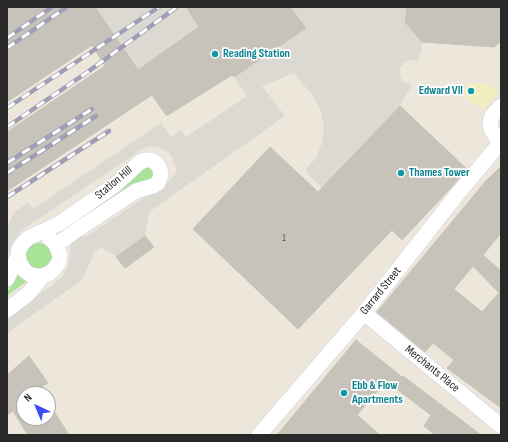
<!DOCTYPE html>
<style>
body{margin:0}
#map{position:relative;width:508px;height:442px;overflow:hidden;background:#ece6db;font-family:"Sofia Sans Condensed",sans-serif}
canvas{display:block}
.frame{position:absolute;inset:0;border:8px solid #292929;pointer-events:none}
.north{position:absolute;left:16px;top:386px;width:40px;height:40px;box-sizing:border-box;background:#fff;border:1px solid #a9a9a9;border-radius:50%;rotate:316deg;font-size:11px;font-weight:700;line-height:16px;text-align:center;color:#292929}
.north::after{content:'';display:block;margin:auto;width:14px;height:18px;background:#3a4af9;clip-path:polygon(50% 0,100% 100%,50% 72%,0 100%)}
</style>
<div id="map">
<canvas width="508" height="442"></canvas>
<div class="frame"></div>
<div class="north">N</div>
</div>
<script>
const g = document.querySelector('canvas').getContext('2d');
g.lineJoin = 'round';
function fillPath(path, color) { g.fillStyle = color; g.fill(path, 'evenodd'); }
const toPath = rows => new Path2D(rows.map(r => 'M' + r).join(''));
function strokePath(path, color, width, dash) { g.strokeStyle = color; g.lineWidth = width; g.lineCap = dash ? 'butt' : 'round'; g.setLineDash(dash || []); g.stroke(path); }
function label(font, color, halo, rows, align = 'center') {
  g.font = font + ' "Sofia Sans Condensed",sans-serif'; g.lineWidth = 3.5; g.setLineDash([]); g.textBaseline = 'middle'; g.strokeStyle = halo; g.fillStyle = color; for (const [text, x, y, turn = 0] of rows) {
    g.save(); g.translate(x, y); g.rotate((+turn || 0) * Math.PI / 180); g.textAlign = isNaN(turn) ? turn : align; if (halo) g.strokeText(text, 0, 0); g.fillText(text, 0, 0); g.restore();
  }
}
fillPath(toPath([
 [145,167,149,167,152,169,154,172,154,176,152,179,62,231,62,229],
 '26 256a13 13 0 1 1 26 0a13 13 0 1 1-26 0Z',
 [18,272,28,280,7,296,7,292,10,288]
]), '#a9e397');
fillPath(toPath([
 [472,83,479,83,487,85,497,91,497,94,490,101,485,109,472,103,466,97,464,93,465,88,468,84]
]), '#f1efbe');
fillPath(toPath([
 [95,7,185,7,199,27,138,70],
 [290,7,405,7,406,8,405,22,422,42,421,51,418,60,410,60,406,61,400,67,400,75,401,79,404,82,412,85,400,105,322,188,305,170,316,158,322,143,324,127,321,111,313,96,294,73,262,86,285,116,149,212,145,236,117,257,101,247,95,251,82,280,14,328,7,335,7,320,28,302,50,287,62,277,68,267,70,255,71,241,79,235,86,237,151,193,167,183,177,172,176,167,173,159,168,152,160,147,152,146,144,148,28,226,21,231,16,238,7,254,7,227,14,213,28,202,33,209,161,123,171,137,181,130,186,137,247,96,234,77,306,28]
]), '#dcd9d2');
const building = toPath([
 [7,7,95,7,138,70,199,27,186,7,290,7,306,28,234,77,232,75,168,115,166,115,152,95,7,191,7,132,105,66,92,45,7,102,7,7],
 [407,7,501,7,501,41,494,47,422,42,405,22,407,7],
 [400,106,467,169,447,192,402,240,392,230,298,329,193,229,270,147,318,192,400,106],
 [501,166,501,233,483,255,501,271,501,408,447,368,454,360,433,343,425,352,377,312,485,182,501,166],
 [473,266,499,293,482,312,454,289,473,266],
 [145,236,154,247,125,268,116,257,145,236],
 [356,340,402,377,403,376,481,435,435,435,424,426,431,415,386,381,357,415,380,435,277,435,356,340],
 [29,356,48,383,39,388,43,394,24,394,24,418,48,418,48,402,69,435,28,435,13,411,7,415,7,375,29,356]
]);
fillPath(building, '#c7c3bb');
strokePath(building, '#c7c2b5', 1);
const minor = toPath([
 [501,106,495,112,491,118,490,122,491,129,501,144],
 [18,256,20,263,24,270,29,274,36,276,43,276,50,273,55,268,59,262,60,255,56,245,54,242,49,238],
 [7,279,18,256,19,249,23,243,28,238,60,223,115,185,140,162,145,160,151,160,156,163,159,167,161,173,160,178,158,183,153,186,136,191,77,230,56,245],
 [7,310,28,294,43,276],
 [364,313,501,426],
 [259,435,364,313,455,197,500,143]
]);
strokePath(minor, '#d0d2e2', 16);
strokePath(minor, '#fff', 15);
const rail = toPath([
 [7,38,52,7],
 [7,48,67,7],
 [7,108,159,7],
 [7,127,89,71,177,7],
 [7,163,92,109],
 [7,173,96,116],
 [7,197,109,131]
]);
strokePath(rail, '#9e9fb4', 4.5);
strokePath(rail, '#fff', 3, [9]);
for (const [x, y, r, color] of [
 [215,54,4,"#0f9aa8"],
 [471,91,4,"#0f9aa8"],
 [401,173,4,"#0f9aa8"],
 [344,393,4,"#0f9aa8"]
]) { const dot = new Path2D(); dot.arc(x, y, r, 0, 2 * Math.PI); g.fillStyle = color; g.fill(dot); strokePath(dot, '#fff', 1.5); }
label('10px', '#50504e', null, [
 ["1",284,238]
]);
label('bold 12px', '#0d838f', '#fff', [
 ["Reading Station",223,54],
 ["Edward VII",463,91,"right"],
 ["Thames Tower",409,173],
 ["Ebb & Flow",352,386],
 ["Apartments",352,400]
], 'left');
label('12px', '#292929', '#fff', [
 ["Station Hill",114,183,-40],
 ["Garrard Street",381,291,-51],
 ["Merchants Place",432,369,39]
]);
</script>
